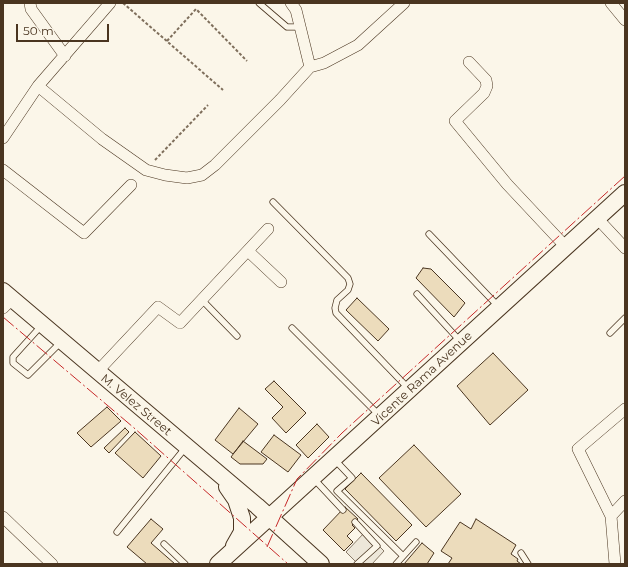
<!DOCTYPE html>
<style>
body{margin:0}
#map{position:relative;width:628px;height:567px;overflow:hidden;background:#fbf6e9;font-family:Montserrat,sans-serif}
canvas{display:block}
.frame{position:absolute;inset:0;border:4px solid #4a3520;pointer-events:none}
.scale{position:absolute;left:16px;top:24px;width:93px;height:18px;box-sizing:border-box;border:2px solid #4a3520;border-top:0;padding-left:5px;font-size:12px;line-height:14px;white-space:nowrap;color:#4a3520;-webkit-text-stroke:3px #fbf6e9;paint-order:stroke}
</style>
<div id="map">
<canvas width="628" height="567"></canvas>
<div class="frame"></div>
<div class="scale">50 m</div>
</div>
<script>
const g = document.querySelector('canvas').getContext('2d');
g.lineJoin = 'round';
function fillPath(path, color) { g.fillStyle = color; g.fill(path, 'evenodd'); }
const toPath = rows => new Path2D(rows.map(r => 'M' + r).join(''));
function strokePath(path, color, width, dash) { g.strokeStyle = color; g.lineWidth = width; g.lineCap = dash ? 'butt' : 'round'; g.setLineDash(dash || []); g.stroke(path); }
function label(font, color, halo, rows, align = 'center') {
  g.font = font + ' Montserrat,sans-serif'; g.lineWidth = 3; g.setLineDash([]); g.textBaseline = 'middle'; g.strokeStyle = halo; g.fillStyle = color; for (const [text, x, y, turn = 0] of rows) {
    g.save(); g.translate(x, y); g.rotate((+turn || 0) * Math.PI / 180); g.textAlign = isNaN(turn) ? turn : align; if (halo) g.strokeText(text, 0, 0); g.fillText(text, 0, 0); g.restore();
  }
}
const parking = toPath([
 [365,532,384,551,372,564,358,564,346,552,365,532]
]);
fillPath(parking, '#ede7d9');
strokePath(parking, '#887966', 1);
const building = toPath([
 [423,268,431,269,465,303,454,317,416,278,423,268],
 [357,298,389,329,378,341,346,310,357,298],
 [493,353,528,390,490,425,457,386,493,353],
 [274,381,306,413,286,433,272,418,283,407,265,389,274,381],
 [107,407,121,421,91,447,77,433,107,407],
 [239,408,258,424,233,454,215,440,239,408],
 [317,424,329,437,308,458,296,445,317,424],
 [125,428,129,432,109,453,104,448,125,428],
 [135,432,161,456,143,478,115,453,135,432],
 [274,435,301,455,288,472,261,452,274,435],
 [243,441,267,459,263,464,240,464,231,457,243,441],
 [414,445,461,494,426,527,379,478,414,445],
 [361,473,412,525,396,541,345,489,361,473],
 [345,507,358,519,352,525,355,528,347,536,353,542,344,551,323,530,345,507],
 [151,519,163,529,151,543,175,564,147,564,127,547,151,519],
 [476,519,516,545,511,554,518,559,517,561,521,564,448,564,452,558,441,551,460,522,471,529,476,519],
 [422,543,434,553,427,564,404,564,422,543]
]);
fillPath(building, '#ecdcbc');
strokePath(building, '#4a3520', 1);
const service = toPath([
 [259,3,287,27,300,27],
 [273,202,348,278,350,284,348,290,337,300,335,308,336,313,408,388],
 [429,234,498,306],
 [417,294,461,342],
 [202,300,237,336],
 [42,325,13,357,13,363,28,375,61,342],
 [292,328,379,415],
 [610,333,625,318],
 [334,459,352,478,337,491,403,556],
 [314,479,343,510],
 [355,522,377,546,357,564],
 [117,532,186,447],
 [164,544,185,564],
 [521,553,528,564],
 [396,564,416,542]
]);
const minor = toPath([
 [30,3,31,9,65,56],
 [291,3,296,10,310,67],
 [611,3,625,20],
 [469,62,486,80,487,86,484,93,455,121,507,184,566,247],
 [38,86,102,139,146,170,165,175,187,178,202,175,215,165,280,100,310,67,324,63,358,45,404,3],
 [3,138,38,86,110,3],
 [3,170,84,233,131,185],
 [597,218,625,248],
 [248,251,281,282],
 [3,308,12,299],
 [97,372,158,307,180,323,268,229],
 [611,516,625,501],
 [3,517,52,564],
 [615,564,611,516,578,449,625,409]
]);
const secondary = toPath([
 [3,291,257,506,321,564],
 [227,487,236,500,242,518,242,532,234,546],
 [218,564,625,193]
]);
strokePath(service, '#4a3520', 7);
strokePath(minor, '#4a3520', 12);
strokePath(secondary, '#4a3520', 18);
strokePath(toPath([
 [123,3,223,90],
 [167,41,196,9,247,61],
 [155,160,208,105]
]), '#7f6f5c', 2, [3, 2]);
strokePath(service, '#fbf6e9', 5.5);
strokePath(minor, '#fbf6e9', 11);
strokePath(secondary, '#fbf6e9', 16);
strokePath(toPath([
 [3,317,133,427,288,564],
 [267,547,297,479,342,433,625,176]
]), '#c62828', 1, [14, 3, 2, 3]);
label('12px', '#4a3520', '#fbf6e9', [
 ["Vicente Rama Avenue",422,379,-43],
 ["M. Velez Street",136,405,40]
]);
</script>
